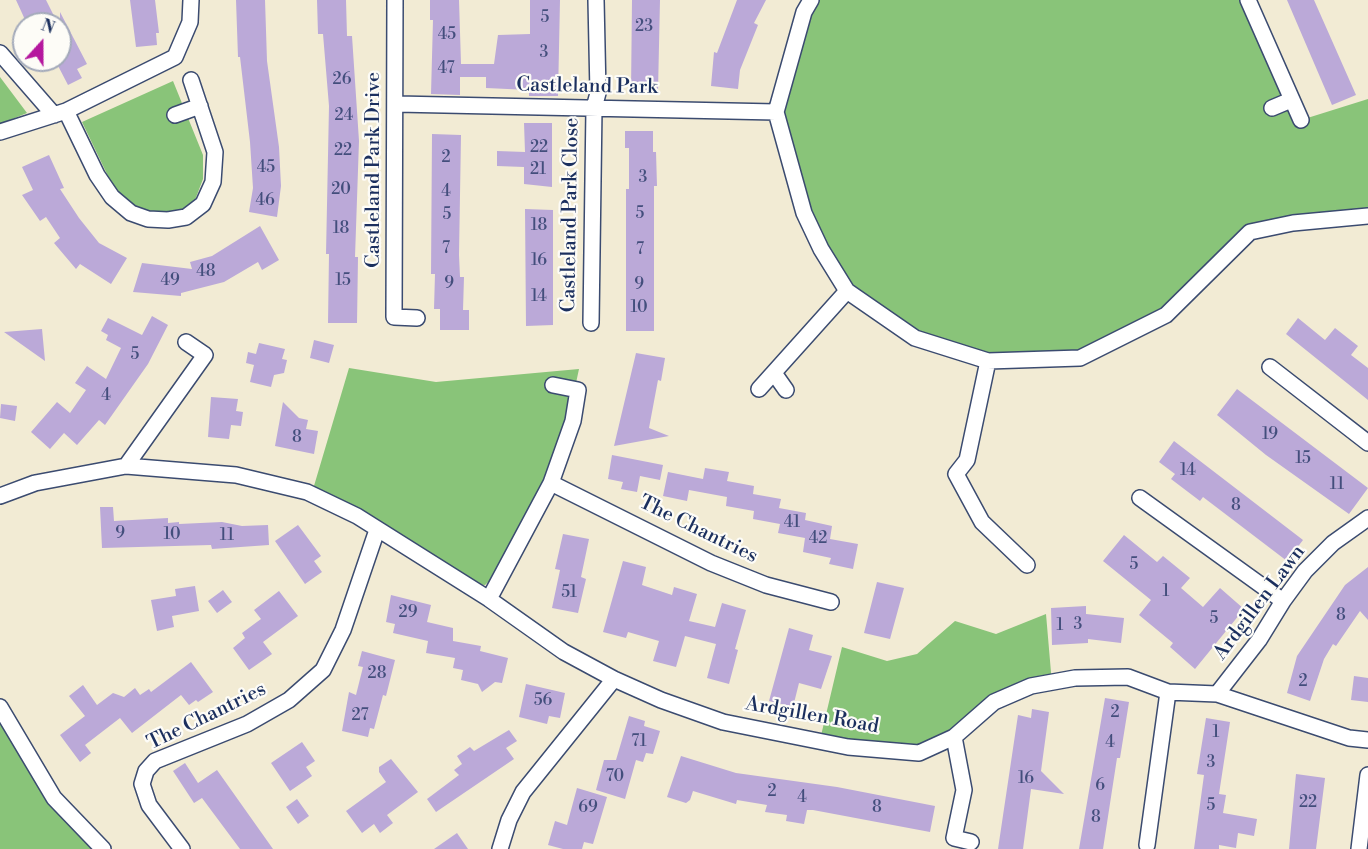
<!DOCTYPE html>
<style>
body{margin:0}
#map{position:relative;width:1368px;height:849px;overflow:hidden;background:#f2ebd4;font-family:"Libre Bodoni",serif}
canvas{display:block}
.north{position:absolute;left:12px;top:12px;width:60px;height:60px;box-sizing:border-box;background:#fdfcf7;border:2px solid #a3aaba;border-radius:50%;rotate:21deg;font-size:16px;font-weight:700;line-height:24px;text-align:center;color:#1b2f5e}
.north::after{content:'';display:block;margin:auto;width:21px;height:27px;background:#b5179e;clip-path:polygon(50% 0,100% 100%,50% 72%,0 100%)}
</style>
<div id="map">
<canvas width="1368" height="849"></canvas>
<div class="north">N</div>
</div>
<script>
const g = document.querySelector('canvas').getContext('2d');
g.lineJoin = 'round';
function fillPath(path, color) { g.fillStyle = color; g.fill(path, 'evenodd'); }
const toPath = rows => new Path2D(rows.map(r => 'M' + r).join(''));
function strokePath(path, color, width, dash) { g.strokeStyle = color; g.lineWidth = width; g.lineCap = dash ? 'butt' : 'round'; g.setLineDash(dash || []); g.stroke(path); }
function label(font, color, halo, rows, align = 'center') {
  g.font = font + ' "Libre Bodoni",serif'; g.lineWidth = 4.5; g.setLineDash([]); g.textBaseline = 'middle'; g.strokeStyle = halo; g.fillStyle = color; for (const [text, x, y, turn = 0] of rows) {
    g.save(); g.translate(x, y); g.rotate((+turn || 0) * Math.PI / 180); g.textAlign = isNaN(turn) ? turn : align; if (halo) g.strokeText(text, 0, 0); g.fillText(text, 0, 0); g.restore();
  }
}
fillPath(toPath([
 [811,0,1248,0,1301,120,1368,99,1368,215,1250,232,1166,315,1080,358,988,361,915,338,847,291,821,249,782,111],
 [0,77,27,113,0,124],
 [173,81,203,155,203,179,195,200,183,213,171,217,132,210,118,197,82,122],
 [349,368,436,382,579,369,565,434,542,494,498,573,485,585,470,584,311,496],
 [1046,614,1052,684,987,708,918,756,819,744,842,647,887,661,917,654,955,621,996,634],
 [0,712,54,798,103,849,0,849]
]), '#89c479');
fillPath(toPath([
 [16,0,46,0,58,24,27,24],
 [130,0,155,0,159,33,156,33,157,45,136,47],
 [236,0,265,0,267,61,279,147,281,186,277,217,249,212,253,188,250,142,240,57,238,57],
 [317,0,346,0,347,36,352,36,359,141,355,257,358,257,357,323,328,323,329,254,326,254,329,106,323,34,318,34],
 [430,0,459,0,461,64,494,64,498,35,530,34,530,0,560,0,558,96,529,96,529,90,486,88,486,77,460,77,460,95,431,94,433,20,430,20],
 [632,0,660,0,658,91,631,91],
 [737,0,766,0,754,23,758,25,740,70,738,89,711,86,714,52,717,53],
 [1287,0,1314,0,1356,95,1332,105],
 [60,12,87,64,77,69,82,78,68,85,55,60,60,60],
 [524,123,552,123,552,187,524,184,524,167,497,166,497,151,525,152],
 [625,131,653,131,653,152,656,152,657,186,654,186,654,331,626,331,626,189,629,189,629,148,625,148],
 [432,134,461,135,459,255,460,277,464,277,463,310,469,310,469,330,440,330,440,309,434,309,435,274,431,274],
 [49,155,64,188,60,189,79,218,99,243,127,258,111,284,80,264,76,269,54,243,60,238,46,217,40,221,22,195,33,190,22,167],
 [525,209,553,210,553,325,526,326],
 [260,226,279,260,262,270,258,262,224,282,181,293,181,296,133,292,142,263,192,269,190,262,212,256],
 [152,316,168,325,148,364,105,425,99,420,77,445,64,433,50,449,31,432,57,402,70,413,86,390,75,383,87,366,106,379,121,348,106,340,108,335,101,331,108,318,142,335],
 [1298,318,1325,340,1335,328,1358,346,1351,355,1368,368,1368,400,1286,334],
 [42,329,45,361,4,332],
 [314,340,334,345,329,363,310,358],
 [259,343,285,349,282,359,287,360,284,373,274,375,271,387,250,382,254,365,246,363,248,352,256,354],
 [636,353,665,358,661,381,658,380,649,428,669,436,614,446],
 [1237,389,1368,488,1349,514,1266,455,1217,415],
 [211,397,238,399,236,411,243,412,241,426,231,425,229,439,208,437],
 [283,402,299,418,308,420,306,429,318,431,314,454,275,446],
 [1,404,17,406,15,421,0,418],
 [1174,441,1303,540,1287,561,1203,497,1200,501,1171,479,1175,474,1159,462],
 [612,455,663,465,660,480,640,476,637,492,621,489,623,482,608,479],
 [705,468,729,472,727,481,754,486,753,494,781,499,779,508,806,513,805,520,832,526,830,539,858,544,853,569,829,564,831,558,803,552,805,538,778,533,780,524,753,519,754,511,726,506,727,497,689,490,687,501,663,496,668,472,703,479],
 [100,507,113,507,114,521,168,518,168,523,179,522,179,524,222,522,242,526,268,525,269,545,212,549,211,545,102,548],
 [298,525,321,556,314,561,322,572,305,584,275,541],
 [563,534,589,539,581,577,586,579,578,613,552,608,560,570,555,569],
 [1124,535,1157,562,1163,556,1190,578,1181,588,1203,607,1220,588,1244,609,1195,669,1170,647,1173,643,1139,615,1151,600,1103,561],
 [623,561,646,567,642,585,672,595,674,587,697,594,689,621,715,627,722,603,746,610,735,649,738,650,729,684,707,678,716,644,685,636,676,667,653,661,659,641,628,632,626,638,603,632],
 [1368,567,1368,620,1360,611,1336,646,1333,644,1324,659,1310,701,1287,693,1297,656,1345,585],
 [877,582,904,588,890,639,864,633],
 [195,586,199,611,172,616,174,627,157,631,151,600,176,596,175,589],
 [223,590,232,602,217,613,208,601],
 [279,591,298,616,263,642,272,654,249,670,233,648,245,638,242,633,261,619,254,610],
 [391,595,431,605,427,622,453,628,453,641,481,646,480,651,508,658,502,683,495,682,482,692,478,684,461,680,463,670,453,668,455,658,426,653,428,641,393,633,395,624,386,622],
 [1086,606,1086,614,1124,618,1121,643,1088,639,1088,643,1052,645,1051,608],
 [789,628,813,635,809,650,832,656,821,689,799,683,793,707,769,701],
 [362,651,395,660,386,696,383,695,374,729,370,728,368,737,342,731,349,692,356,695,363,667,358,666],
 [191,662,213,692,198,702,196,700,189,705,181,695,132,733,120,718,85,745,91,753,80,762,60,735,85,716,69,696,83,685,97,705,113,693,124,697,135,688,140,695,149,689,151,692],
 [1354,676,1368,678,1368,702,1351,700],
 [526,684,565,693,560,718,549,716,547,724,519,717],
 [1105,698,1129,702,1120,758,1117,758,1103,849,1079,849],
 [1032,709,1049,712,1041,771,1064,794,1031,789,1023,849,998,849,1018,715,1031,718],
 [629,716,645,721,644,726,660,731,653,754,646,753,643,762,636,760,625,799,596,790,604,760,616,760],
 [1206,718,1230,722,1219,794,1226,795,1223,813,1257,819,1254,836,1238,833,1236,848,1219,845,1219,849,1194,849,1204,775,1197,774],
 [509,730,517,741,506,748,514,759,436,812,427,799,459,775,454,770,462,764,457,756,470,747,474,751],
 [302,742,315,761,306,767,312,776,290,791,271,763],
 [681,756,736,773,837,787,935,806,930,832,813,810,807,810,804,824,786,821,787,815,765,812,767,805,737,800,736,804,693,791,690,800,686,803,667,797],
 [391,759,418,792,387,815,393,823,380,833,374,824,362,833,346,811,386,782,379,772,379,767],
 [185,763,198,783,217,770,273,849,240,849,202,798,194,803,173,771],
 [1296,774,1325,778,1316,849,1289,849],
 [577,788,607,797,593,844,584,842,582,849,563,849,548,845,555,821,567,825],
 [297,799,309,816,298,824,286,807],
 [457,833,468,849,434,849]
]), '#bba9d8');
const minor = toPath([
 [395,0,394,317,417,318],
 [811,0,804,12,776,112,804,213,821,249,847,291,915,338,988,361,1080,358,1166,315,1250,232,1293,223,1368,216],
 [1248,0,1301,120],
 [0,53,54,115],
 [397,104,776,112],
 [1272,108,1291,100],
 [66,111,97,175,112,197,131,213,148,219,168,220,186,217,203,204,213,182,215,152,191,80],
 [175,115,200,106],
 [0,132,66,111,175,57,190,22,191,0],
 [591,323,594,108,598,93,596,0],
 [988,361,967,460,956,474,982,522,1027,565],
 [1270,367,1368,443],
 [774,373,786,390],
 [759,389,847,291],
 [126,466,205,355,186,342],
 [551,483,711,563,766,585,831,602],
 [0,496,35,483,126,466,236,475,307,492,357,516,489,599,564,652,614,679,661,700,723,722,848,747,919,753,954,737,994,702,1031,686,1075,678,1128,677,1168,692,1217,694,1349,738,1368,740],
 [1140,498,1283,601],
 [489,599,551,483,573,421,578,390,553,385],
 [1217,694,1259,640,1283,601,1305,571,1333,543,1368,518],
 [0,707,54,798,103,849],
 [954,737,964,790,954,838,971,842],
 [1147,845,1168,692],
 [182,849,149,805,142,784,146,771,155,761,247,724,289,700,323,670,343,630,377,530],
 [500,849,509,820,523,792,614,679],
 [1359,849,1368,775]
]);
strokePath(minor, '#3b4b70', 18);
strokePath(minor, '#fff', 15);
label('16px', '#434e7c', null, [
 ["5",545,18],
 ["23",644,27],
 ["45",447,35],
 ["3",544,53],
 ["47",446,69],
 ["26",342,80],
 ["24",344,116],
 ["22",539,148],
 ["22",343,151],
 ["2",446,158],
 ["45",266,168],
 ["21",538,170],
 ["3",643,178],
 ["20",341,190],
 ["4",446,192],
 ["46",265,201],
 ["5",640,214],
 ["5",447,215],
 ["18",539,226],
 ["18",341,229],
 ["7",446,249],
 ["7",640,250],
 ["16",539,261],
 ["48",206,272],
 ["49",170,281],
 ["15",343,281],
 ["9",449,284],
 ["9",639,285],
 ["14",539,297],
 ["10",639,308],
 ["5",135,355],
 ["4",106,396],
 ["19",1270,435],
 ["8",297,438],
 ["15",1303,459],
 ["14",1188,471],
 ["11",1337,485],
 ["8",1236,506],
 ["41",792,523],
 ["9",120,534],
 ["10",172,535],
 ["11",227,536],
 ["42",818,539],
 ["5",1134,565],
 ["1",1166,592],
 ["51",569,593],
 ["29",408,613],
 ["8",1341,616],
 ["5",1214,619],
 ["3",1078,625],
 ["1",1060,626],
 ["28",377,674],
 ["2",1303,682],
 ["56",543,701],
 ["2",1115,713],
 ["27",360,716],
 ["1",1216,733],
 ["71",639,742],
 ["4",1110,743],
 ["3",1211,763],
 ["70",615,777],
 ["16",1026,779],
 ["6",1100,786],
 ["2",772,792],
 ["4",802,798],
 ["22",1308,803],
 ["5",1211,806],
 ["69",588,808],
 ["8",877,808],
 ["8",1096,818]
]);
label('20px', '#1b2f5e', '#fdfcf7', [
 ["Castleland Park",587,87,1],
 ["Castleland Park Drive",374,170,-90],
 ["Castleland Park Close",571,215,-89],
 ["The Chantries",698,530,26],
 ["Ardgillen Lawn",1260,603,-53],
 ["Ardgillen Road",812,716,10],
 ["The Chantries",207,717,-26]
]);
</script>
